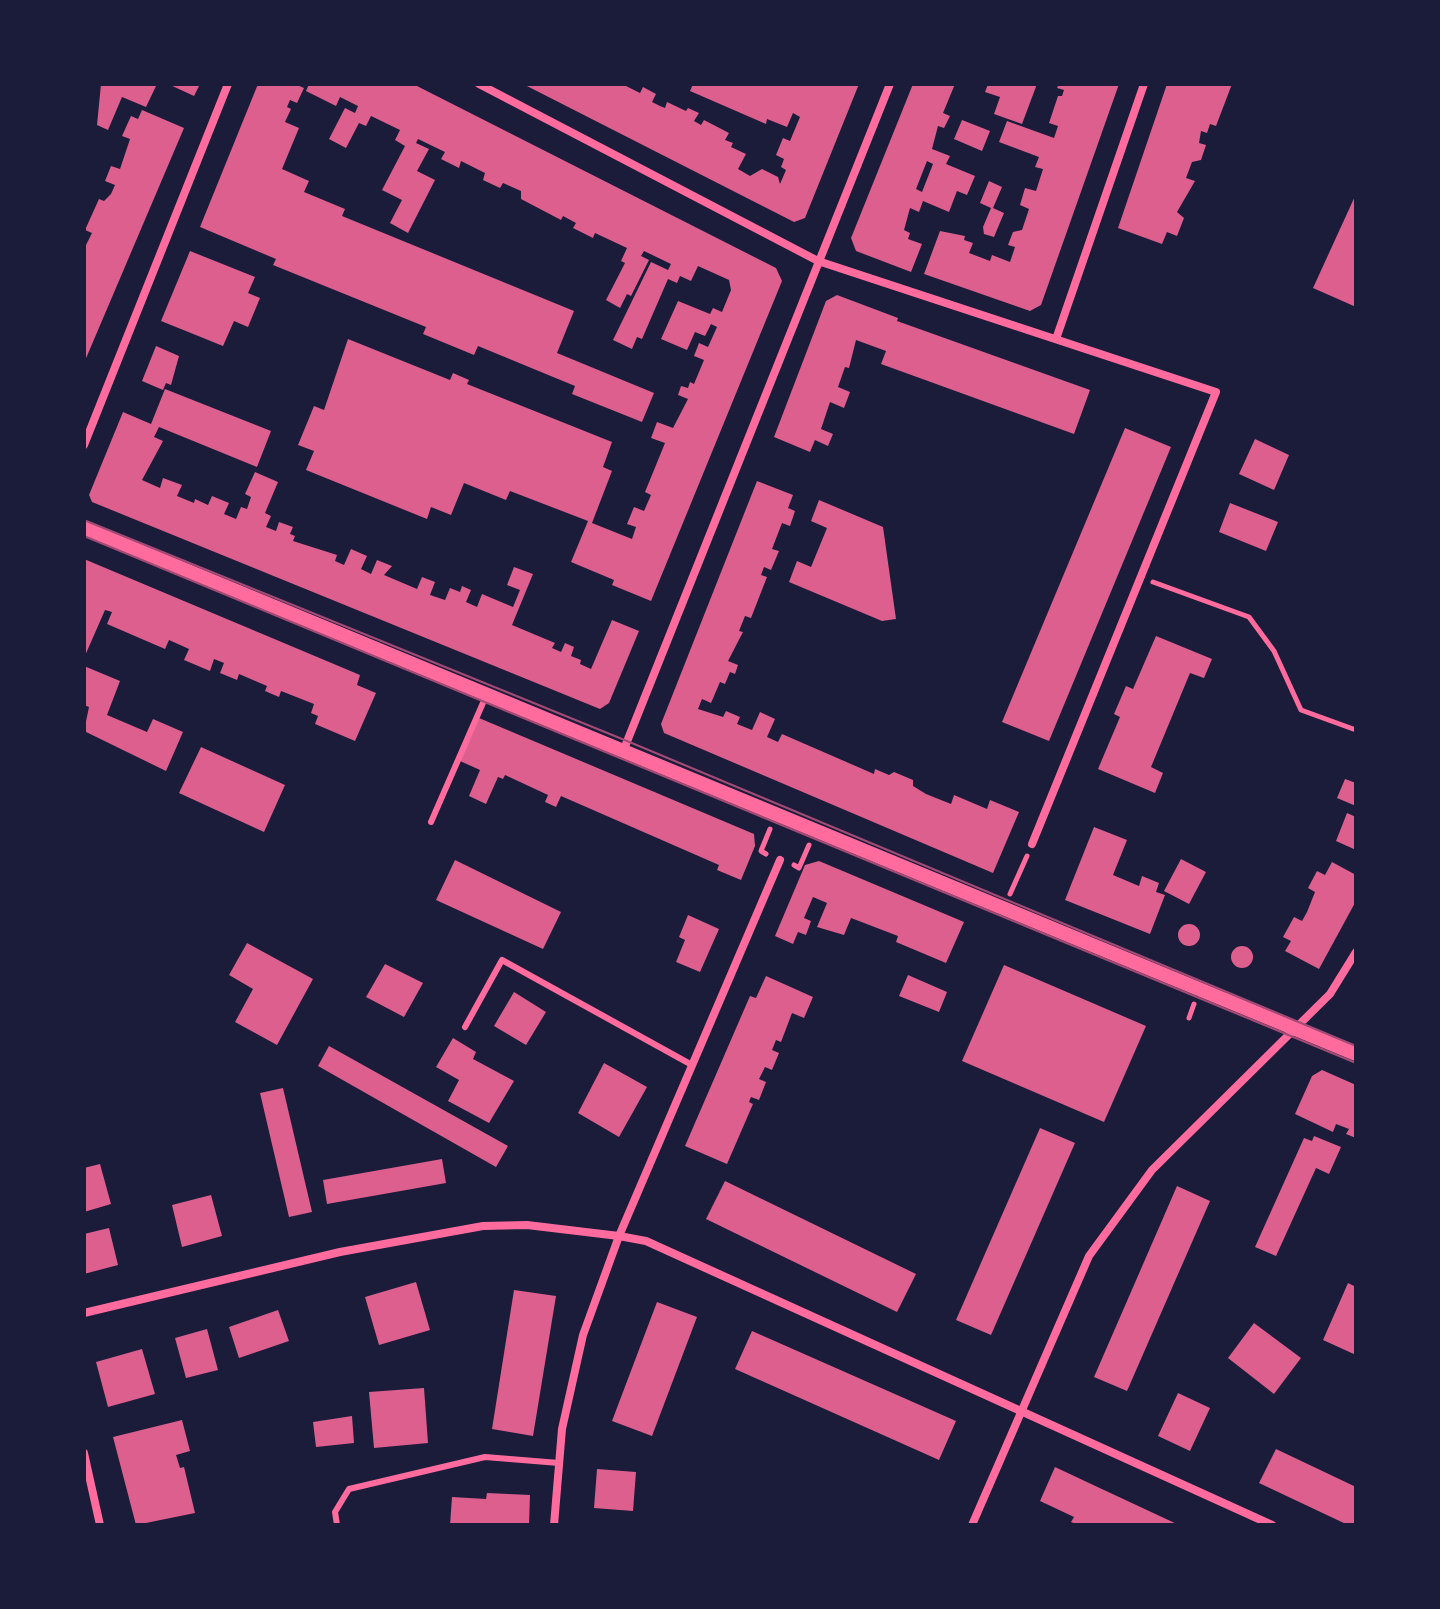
<!DOCTYPE html>
<style>
body{margin:0}
#map{position:relative;width:1440px;height:1609px;overflow:hidden;background:#1b1b3a;font-family:"Noto Sans",sans-serif}
canvas{display:block}
.frame{position:absolute;inset:0;border:86px solid #1b1b3a;pointer-events:none}
</style>
<div id="map">
<canvas width="1440" height="1609"></canvas>
<div class="frame"></div>
</div>
<script>
const g = document.querySelector('canvas').getContext('2d');
g.lineJoin = 'round';
function fillPath(path, color) { g.fillStyle = color; g.fill(path, 'evenodd'); }
const toPath = rows => new Path2D(rows.map(r => 'M' + r).join(''));
function strokePath(path, color, width, dash) { g.strokeStyle = color; g.lineWidth = width; g.lineCap = dash ? 'butt' : 'round'; g.setLineDash(dash || []); g.stroke(path); }
fillPath(toPath([
 [101,84,157,84,146,107,122,97,108,130,97,125],
 [168,84,200,84,194,96],
 [258,84,295,84,304,88,297,103,290,100,287,107,291,109,285,122,299,128,282,169,309,181,304,192,345,209,342,216,574,311,557,353,654,393,642,422,572,394,575,386,478,346,474,355,423,334,426,327,273,265,276,259,200,227],
 [309,84,413,84,776,268,782,281,651,601,612,585,614,580,571,562,588,521,510,491,506,500,464,483,451,515,431,507,427,519,306,470,314,451,298,445,314,406,324,410,348,339,450,380,453,373,469,380,467,384,612,442,603,467,612,471,592,523,632,539,636,527,627,524,634,507,644,511,651,495,645,492,665,443,651,438,657,422,673,428,688,399,678,395,681,386,688,388,690,382,694,384,704,360,694,356,699,343,708,347,717,327,711,324,705,336,695,332,687,350,661,339,678,301,710,314,713,308,722,312,731,290,729,280,698,266,691,281,680,276,677,283,668,279,642,339,637,337,632,349,613,340,651,262,668,270,671,264,644,251,641,256,649,260,631,296,627,294,620,308,606,300,625,263,621,261,627,248,595,233,593,238,573,228,576,223,563,216,561,220,521,199,521,191,503,183,500,188,483,180,485,173,461,161,459,168,441,159,445,152,418,139,416,143,429,149,417,171,435,180,408,233,390,223,402,200,382,190,405,146,395,140,400,130,371,116,366,126,359,123,346,148,329,139,345,108,355,113,358,106,340,97,336,106,306,91],
 [523,84,622,84,640,93,643,87,656,94,652,102,660,106,665,108,667,102,686,111,688,108,699,113,694,121,701,125,704,120,729,133,725,140,733,143,731,147,746,154,738,169,750,176,762,169,778,177,780,184,786,170,781,167,784,159,776,155,783,138,790,141,800,117,793,113,787,127,767,119,766,124,690,91,693,84,859,84,805,218,794,222],
 [913,84,955,84,943,113,950,116,944,128,938,126,932,149,950,156,946,164,975,176,967,195,957,191,949,212,923,201,919,212,910,208,904,230,910,233,908,239,922,244,911,272,856,251,851,238],
 [927,161,933,164,922,192,916,189],
 [988,84,1037,84,1022,124,994,114,1000,97,985,92],
 [1059,84,1119,84,1041,305,1030,311,924,274,940,231,965,236,964,240,973,243,969,253,990,261,992,255,1010,262,1015,247,1008,245,1013,232,1022,230,1029,209,1020,205,1025,188,1036,191,1043,169,1035,167,1039,157,999,142,1007,121,1054,138,1058,126,1049,123,1058,96,1062,96,1064,90,1057,88],
 [1167,84,1232,84,1216,126,1210,124,1207,133,1201,131,1199,143,1206,145,1201,160,1192,162,1186,178,1195,181,1177,212,1184,218,1177,236,1167,232,1162,244,1118,228],
 [142,110,184,128,84,363,84,249,92,233,85,230,99,199,104,201,111,194,115,185,105,181,111,166,120,169,130,139,122,136,131,116,138,119],
 [962,120,990,131,982,151,954,139],
 [989,181,1002,187,993,208,1004,213,994,237,984,234,983,227,991,208,980,203],
 [1356,194,1356,307,1313,288],
 [190,251,255,277,248,293,260,298,248,327,234,321,223,346,161,321],
 [837,295,898,318,897,321,1090,390,1074,434,881,364,886,351,856,340,849,368,845,367,838,387,850,392,844,408,830,402,821,429,833,434,828,446,815,440,810,452,774,437,826,301],
 [156,346,179,356,171,385,166,383,163,390,142,381],
 [165,389,271,431,257,467,159,427,154,437,163,441,142,480,160,488,163,478,182,485,177,496,194,503,195,499,208,505,212,496,229,503,224,514,236,519,241,507,247,509,251,497,245,494,255,472,278,482,265,513,271,516,266,527,276,531,279,522,293,527,290,534,295,536,293,541,337,555,335,561,344,565,351,549,367,556,361,569,371,574,377,560,392,566,384,575,417,589,422,577,435,582,430,595,445,600,450,588,460,592,462,586,471,590,466,602,477,607,482,594,513,607,520,590,507,585,514,567,533,574,512,625,555,643,552,648,561,652,565,643,574,647,571,656,581,660,580,664,591,669,612,620,639,631,609,703,600,709,92,502,89,495,123,412,151,424],
 [1125,428,1171,447,1049,741,1002,722],
 [1255,439,1289,455,1274,490,1239,474],
 [757,481,793,495,788,508,795,511,790,526,782,523,772,549,779,551,771,570,764,567,761,575,767,577,751,618,745,616,739,631,743,632,728,661,738,665,735,674,730,672,725,684,720,682,711,703,702,699,698,709,723,717,726,711,740,717,737,724,752,730,760,712,775,719,767,737,778,742,782,734,874,774,875,769,889,775,894,772,913,780,913,786,926,794,951,804,954,795,987,809,990,800,1019,812,993,873,664,733,661,724],
 [819,500,883,527,896,619,882,621,789,582,797,561,811,567,827,528,811,521],
 [1230,503,1278,522,1266,551,1219,532],
 [84,559,360,675,357,685,376,693,355,741,315,724,318,716,311,713,314,704,281,691,279,697,265,691,267,686,239,674,237,680,220,673,224,663,214,659,210,671,184,660,189,649,169,640,165,649,107,624,112,612,105,610,84,658],
 [1156,636,1212,659,1204,678,1190,673,1151,767,1163,773,1155,793,1098,769,1120,717,1114,714,1126,686,1133,689],
 [84,666,120,681,107,715,147,732,153,719,183,732,166,771,84,731,89,707,84,705],
 [479,718,754,834,755,846,741,880,717,870,719,865,561,796,556,807,545,802,548,795,505,775,503,779,498,777,486,804,469,796,480,770,460,761],
 [201,747,285,785,264,832,179,793],
 [1345,779,1356,783,1356,806,1337,798],
 [1347,813,1356,817,1356,850,1336,841],
 [1094,827,1127,840,1113,875,1139,886,1142,876,1159,883,1156,892,1165,895,1150,934,1065,900],
 [1181,859,1206,872,1189,904,1164,891],
 [455,860,561,912,543,949,436,900],
 [819,861,964,922,946,963,896,942,898,936,851,918,844,935,817,927,827,903,813,897,804,918,811,921,806,935,798,932,793,944,775,936,805,865],
 [1332,862,1356,875,1356,901,1319,969,1285,951,1291,941,1283,937,1294,917,1302,921,1307,912,1315,892,1308,888,1317,871,1325,875],
 [688,915,719,929,700,972,676,962,685,940,679,937],
 '1178 935a11 11 0 1 1 22 0a11 11 0 1 1-22 0Z',
 [247,943,313,979,277,1045,235,1022,253,989,229,975],
 '1231 957a11 11 0 1 1 22 0a11 11 0 1 1-22 0Z',
 [385,964,423,983,404,1017,366,997],
 [1004,965,1146,1026,1104,1122,962,1061],
 [908,975,947,992,939,1012,899,996],
 [766,976,813,997,804,1018,792,1013,781,1042,776,1040,772,1050,779,1053,772,1070,765,1067,759,1079,766,1082,759,1100,751,1097,749,1102,753,1104,727,1164,685,1146,750,996,756,998],
 [514,992,546,1012,526,1045,494,1026],
 [453,1038,476,1052,473,1059,514,1081,489,1123,448,1101,459,1080,436,1067],
 [329,1046,508,1146,496,1167,318,1066],
 [604,1063,647,1087,619,1137,578,1113],
 [1322,1070,1356,1085,1356,1138,1346,1134,1349,1129,1336,1124,1333,1132,1295,1114,1312,1076],
 [283,1088,312,1212,289,1217,260,1093],
 [1040,1128,1075,1143,991,1335,956,1320],
 [1314,1136,1341,1147,1329,1174,1316,1168,1276,1256,1255,1247,1304,1138,1312,1141],
 [442,1159,446,1183,327,1204,323,1180],
 [100,1164,111,1204,84,1212,84,1168],
 [725,1181,916,1274,897,1312,706,1219],
 [1177,1186,1210,1201,1127,1391,1094,1377],
 [211,1195,222,1236,182,1247,172,1205],
 [109,1228,118,1265,84,1274,84,1234],
 [416,1282,430,1330,379,1345,365,1297],
 [1348,1283,1356,1287,1356,1355,1323,1340],
 [514,1290,556,1296,533,1436,492,1429],
 [657,1302,697,1317,652,1436,612,1421],
 [278,1310,289,1341,239,1358,229,1327],
 [1254,1323,1301,1358,1274,1394,1228,1358],
 [207,1329,218,1370,186,1378,175,1338],
 [752,1331,956,1421,939,1460,735,1369],
 [142,1349,155,1394,108,1407,96,1362],
 [424,1388,428,1443,374,1448,369,1392],
 [1178,1393,1210,1408,1190,1451,1158,1436],
 [352,1416,354,1443,316,1447,313,1422],
 [182,1420,190,1451,176,1455,180,1468,184,1467,195,1513,136,1525,113,1437],
 [1276,1449,1356,1487,1356,1525,1348,1525,1259,1483],
 [1055,1467,1089,1483,1179,1525,1078,1525,1071,1522,1074,1517,1040,1501],
 [597,1469,636,1472,633,1511,594,1508],
 [487,1493,530,1495,529,1525,450,1525,452,1497,486,1499]
]), '#dd5f8e');
strokePath(toPath([
 [1153,582,1249,617,1274,651,1301,710,1356,730],
 [766,854,761,851,770,829],
 [794,865,799,868,809,845],
 [1010,894,1027,856],
 [1189,1018,1194,1004]
]), '#ff6b9d', 5);
strokePath(toPath([
 [431,822,486,696],
 [465,1027,502,960,692,1065],
 [337,1525,335,1512,349,1489,485,1457,559,1463]
]), '#ff6b9d', 6);
strokePath(toPath([
 [479,84,818,261,1216,392,1032,844],
 [1056,339,1144,84],
 [84,445,228,84],
 [624,749,890,84],
 [84,1313,340,1252,483,1226,527,1225,619,1236,646,1241,1272,1525],
 [84,1453,100,1525],
 [554,1525,562,1429,583,1335,619,1236,780,860],
 [972,1525,1089,1256,1152,1170,1330,994,1356,952]
]), '#ff6b9d', 8);
strokePath(toPath([
 [84,528,1356,1054]
]), '#ff6b9d', 14);
strokePath(toPath([
 [84,520,627,741,1356,1046],
 [84,536,1356,1063]
]), '#a44b75', 2);
</script>
